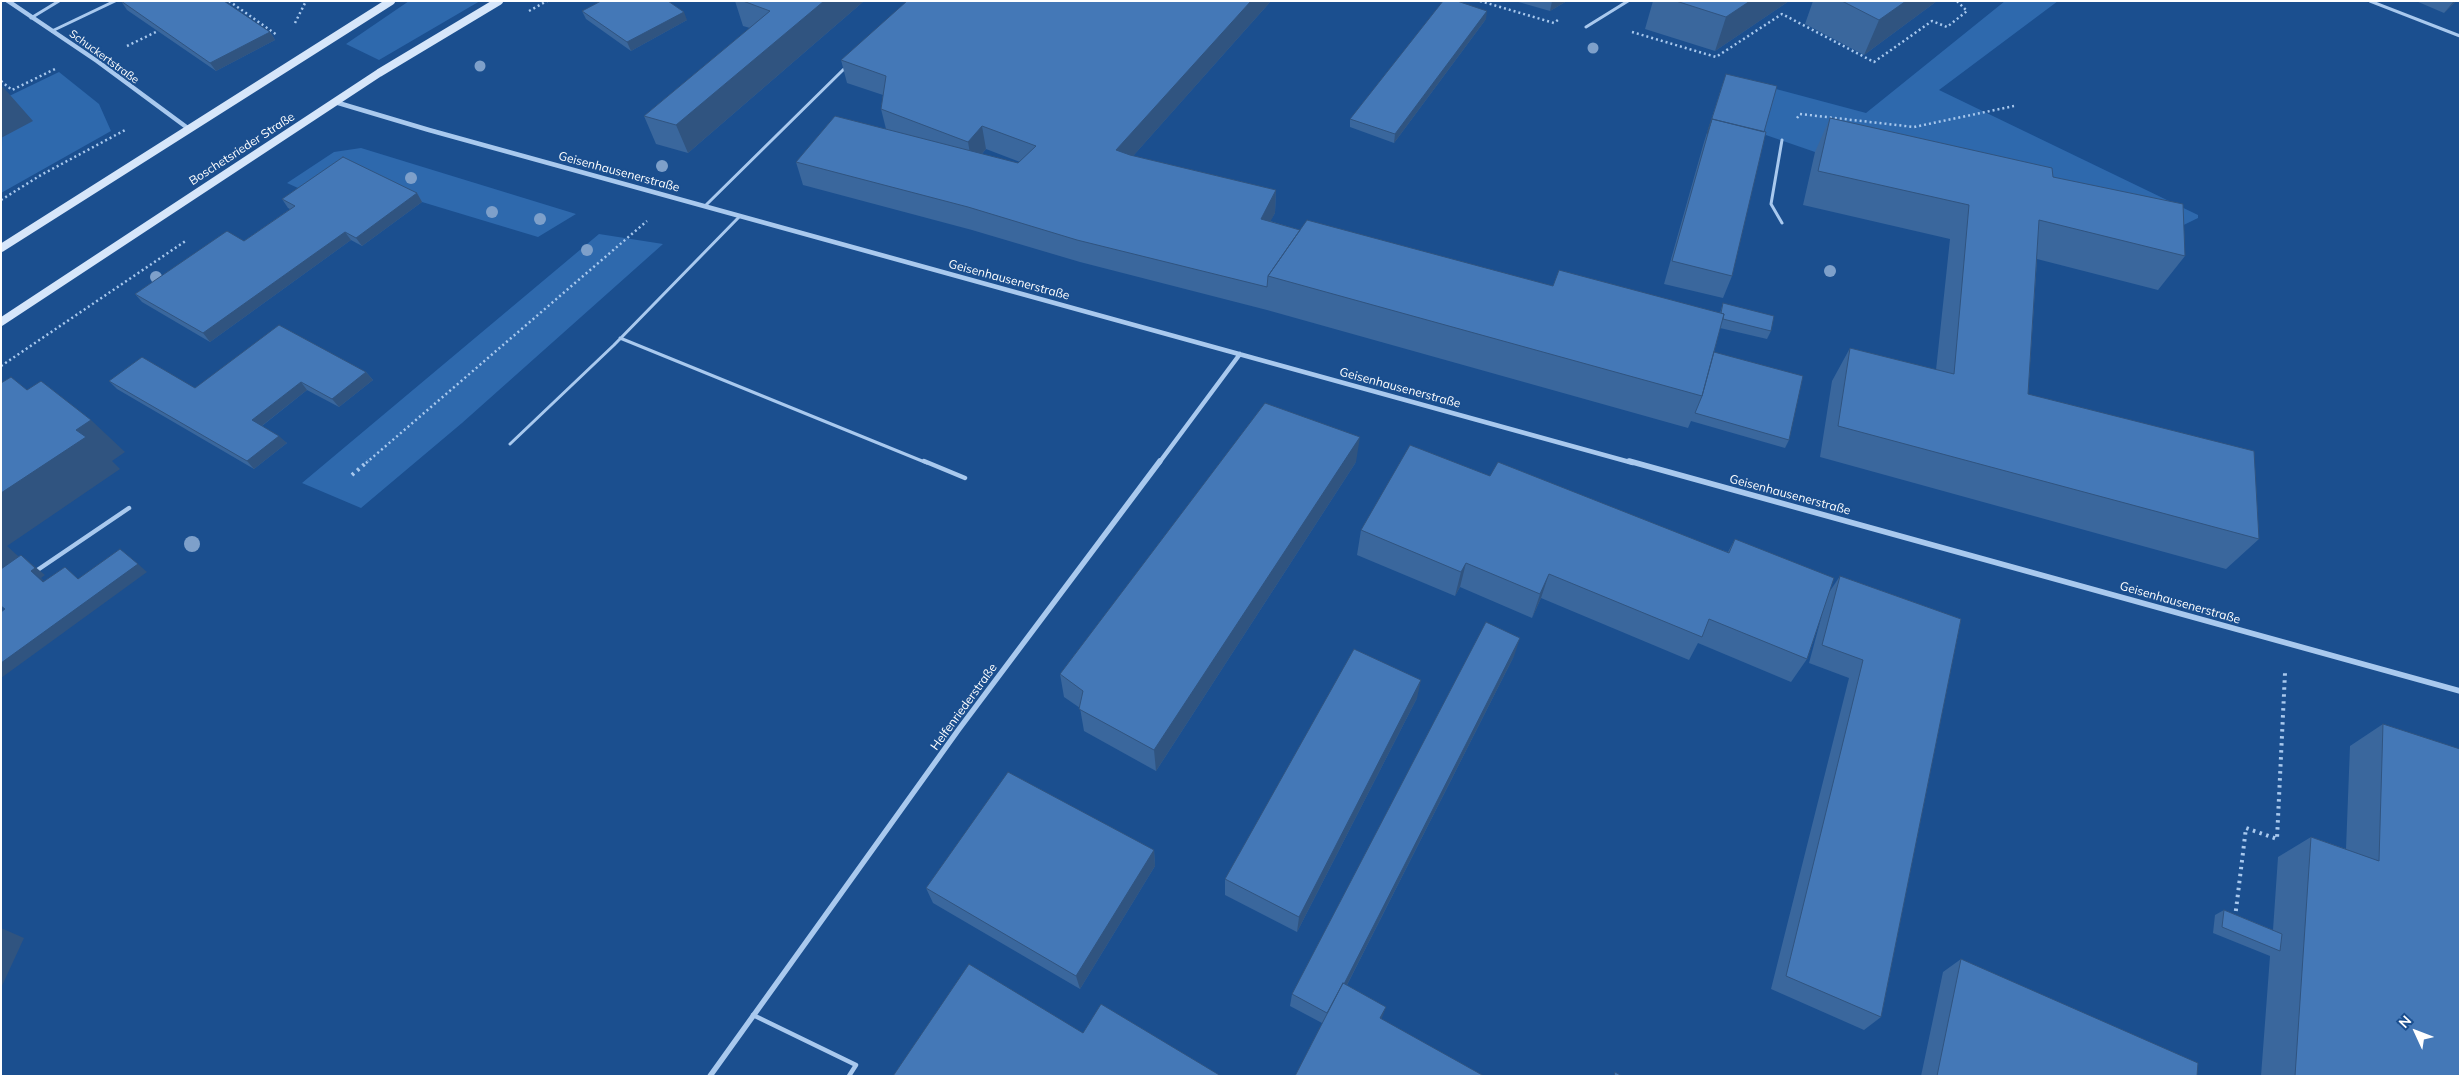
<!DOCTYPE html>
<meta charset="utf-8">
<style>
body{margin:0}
#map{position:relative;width:2461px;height:1077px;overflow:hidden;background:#1b4f8f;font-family:Mulish,sans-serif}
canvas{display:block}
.frame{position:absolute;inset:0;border:2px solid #fff;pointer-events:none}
.north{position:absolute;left:2391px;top:1007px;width:50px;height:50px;-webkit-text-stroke:4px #1b4f8f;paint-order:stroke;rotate:313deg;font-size:14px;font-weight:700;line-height:20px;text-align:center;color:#fff}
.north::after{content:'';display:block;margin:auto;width:18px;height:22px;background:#fff;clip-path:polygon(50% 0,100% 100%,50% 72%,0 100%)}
</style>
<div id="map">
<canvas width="2461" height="1077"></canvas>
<div class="frame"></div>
<div class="north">N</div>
</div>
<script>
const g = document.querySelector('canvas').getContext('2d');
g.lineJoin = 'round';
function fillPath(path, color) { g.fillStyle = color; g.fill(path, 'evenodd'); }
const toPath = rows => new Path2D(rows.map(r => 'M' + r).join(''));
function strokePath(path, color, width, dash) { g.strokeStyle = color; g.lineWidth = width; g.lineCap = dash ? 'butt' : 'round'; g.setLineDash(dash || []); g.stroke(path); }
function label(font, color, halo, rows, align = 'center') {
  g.font = font + ' Mulish,sans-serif'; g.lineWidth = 4; g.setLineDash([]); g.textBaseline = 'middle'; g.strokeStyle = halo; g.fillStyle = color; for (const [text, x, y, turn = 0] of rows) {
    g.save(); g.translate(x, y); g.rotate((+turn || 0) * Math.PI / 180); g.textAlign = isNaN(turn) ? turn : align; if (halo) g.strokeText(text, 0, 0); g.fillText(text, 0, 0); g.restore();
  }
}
fillPath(toPath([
 [409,1,480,1,379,60,346,44],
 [2005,1,2058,1,1939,90,2198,215,2198,218,2157,238,1815,152,1763,134,1776,89,1866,113],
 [59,72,99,104,111,131,1,193,3,99],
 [361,148,576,214,538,237,422,202,349,166,309,193,287,183,334,152],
 [599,234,663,244,462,423,361,508,302,483]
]), '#2e69ad');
strokePath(toPath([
 [229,1,277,35],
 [1480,1,1554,23,1558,20],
 [529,11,547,1],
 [295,23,306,1],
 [1632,32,1716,57,1782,14,1874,62,1932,21,1947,27,1967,11,1957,1],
 [127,46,158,31],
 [1,81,12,90,55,69],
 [1797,118,1800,114,1914,127,2014,106],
 [1,200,41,175,127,129],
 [1,366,187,240],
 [366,463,647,221]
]), '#a9c9ee', 2.5, [2, 3]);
strokePath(toPath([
 [352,475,368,461],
 [2235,918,2246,828,2277,839,2285,673]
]), '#a9c9ee', 4, [2.5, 4.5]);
strokePath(toPath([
 [2370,1,2460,36],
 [31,18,59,1],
 [1586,27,1628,1],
 [52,31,115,1],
 [1782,140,1771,204,1782,223],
 [705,206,846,67],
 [620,338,927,463],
 [510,444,614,345,740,216]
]), '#a9c9ee', 3);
strokePath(toPath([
 [924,461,965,478],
 [36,571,129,508],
 [753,1015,856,1065,849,1076]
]), '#a9c9ee', 4.5);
strokePath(toPath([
 [8,1,97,61,189,129],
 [335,102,429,130,1633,463],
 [1159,463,1240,354]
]), '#a9c9ee', 4.5);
strokePath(toPath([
 [1629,461,2460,691],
 [710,1076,959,729,1160,461]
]), '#a9c9ee', 5.5);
strokePath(toPath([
 [1,248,391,1],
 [1,322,379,73,499,1]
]), '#d6e6fa', 8);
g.fillStyle = '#7ea0ca';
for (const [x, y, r] of [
 [1593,48,5.5],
 [480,66,5.5],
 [662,166,6],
 [411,178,6],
 [492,212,6],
 [540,219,6],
 [587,250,6],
 [1830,271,6],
 [156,277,6],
 [192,544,8]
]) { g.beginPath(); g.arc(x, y, r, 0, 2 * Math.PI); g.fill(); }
fillPath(toPath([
 [121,1,270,32,275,40,216,71,127,10],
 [735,1,864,1,688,153,656,144,644,116,750,28,743,26],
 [1271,1,1133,156,1276,190,1275,213,1270,221,1300,230,1553,286,1720,313,1723,303,1771,331,1767,339,1720,328,1714,352,1789,440,1785,448,1691,421,1688,428,1267,310,1080,262,972,230,803,185,796,162,886,129,881,109,883,95,847,83,841,60],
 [986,149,1020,162,1018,163,982,154],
 [1515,1,1567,1,1550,11],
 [1653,1,1789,1,1715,51,1645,29],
 [1813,1,1937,1,1864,55,1805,24],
 [2416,1,2456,1,2444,13],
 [582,11,687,20,631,51,586,19],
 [1486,19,1394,143,1350,127,1350,119],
 [1723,83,1764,132,1732,276,1723,298,1664,284,1704,142],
 [1830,118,2053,177,2185,256,2158,290,2037,259,2028,394,2259,539,2226,569,1820,457,1832,381,1850,348,1936,370,1950,239,1803,205,1815,152],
 [417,193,422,202,362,246,351,240,210,342,142,302,135,294,244,241,290,209,288,208,282,199],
 [366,372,373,380,339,407,307,390,262,426,287,443,254,469,117,389,109,381,195,388],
 [1356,462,1156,771,1084,731,1080,708,1064,697,1060,674],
 [1490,476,1728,552,1735,539,1830,591,1840,576,1961,619,1881,1017,1864,1030,1771,989,1849,678,1809,663,1822,615,1807,659,1791,682,1698,643,1689,660,1541,598,1532,618,1460,587,1455,596,1357,555,1361,530],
 [1514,656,1347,985,1382,1019,1322,1023,1290,1006,1292,994],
 [1417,698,1297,932,1225,895,1225,879],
 [2383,724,2460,1076,2261,1076,2270,956,2213,933,2215,915,2224,910,2273,930,2278,857,2311,837,2346,849,2350,746],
 [1154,850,1155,866,1080,989,933,903,926,888],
 [1961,959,2197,1076,1921,1076,1943,972]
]), '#3a679d');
fillPath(toPath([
 [824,1,864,1,688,153,676,125],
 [1251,1,1271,1,1118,173,1116,150],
 [1552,1,1567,1,1550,11],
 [1750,1,1789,1,1715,51,1726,17],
 [1906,1,1937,1,1864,55,1879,20],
 [2454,1,2456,1,2444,13],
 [1487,11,1486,19,1394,143,1395,134],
 [684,12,687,20,631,51,627,42],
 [270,32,275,40,216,71,210,63],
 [1,87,3,87,33,121,1,138],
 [982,126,986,149,972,165,968,142],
 [1276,190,1275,213,1260,241,1261,219],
 [417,193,422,202,362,246,356,238],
 [345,232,351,240,210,342,203,333],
 [366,372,373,380,339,407,332,399],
 [301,382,307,390,259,428,252,420],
 [91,420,125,452,112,461,120,469,7,546,28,565,1,583,1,493,76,430],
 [279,436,287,443,254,469,247,461],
 [1360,437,1356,462,1156,771,1154,750],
 [21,555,45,575,41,578,53,589,31,571],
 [1466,563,1460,587,1455,596,1461,572],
 [138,564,147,572,1,678,1,663],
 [1549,574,1541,598,1532,618,1540,594],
 [1520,638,1514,656,1326,1026,1329,1013],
 [1421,680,1417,698,1297,932,1299,917],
 [1154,850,1155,866,1080,989,1076,976],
 [1,928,24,938,1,988],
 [1386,1007,1379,1026,1380,1018]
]), '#305480');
const building = toPath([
 [121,1,224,1,270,32,210,63,121,1],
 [601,1,668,1,684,12,627,42,582,11,601,1],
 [743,1,824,1,676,125,644,116,770,11,743,1],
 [907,1,1251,1,1116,150,1130,155,1276,190,1261,219,1300,230,1268,276,1267,287,1077,240,968,207,796,162,835,116,1018,163,1036,146,982,126,968,142,881,109,886,76,841,60,907,1],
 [1443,1,1457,1,1487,11,1395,134,1350,119,1443,1],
 [1676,1,1750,1,1726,17,1676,1],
 [1842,1,1906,1,1879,20,1842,1],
 [1726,74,1777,86,1764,132,1712,119,1707,134,1726,74],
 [1830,118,2052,168,2053,177,2183,204,2185,256,2039,220,2028,394,2254,451,2259,539,1838,426,1850,348,1954,374,1969,205,1818,171,1830,118],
 [1712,119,1766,132,1732,276,1672,261,1712,119],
 [343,157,417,193,356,238,345,232,203,333,135,294,227,231,244,241,295,206,282,199,343,157],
 [1307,220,1553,286,1559,270,1724,314,1702,396,1268,276,1307,220],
 [1723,303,1774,316,1771,331,1723,319,1724,314,1721,313,1723,303],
 [279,325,366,372,332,399,301,382,252,420,279,436,247,461,109,381,142,357,195,388,279,325],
 [1714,352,1803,376,1789,440,1695,413,1702,396,1714,352],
 [11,377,27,390,41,381,91,420,76,430,86,437,1,493,1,383,11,377],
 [1265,403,1360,437,1154,750,1079,709,1083,691,1060,674,1265,403],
 [1410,445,1490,476,1498,462,1729,553,1735,539,1834,578,1807,659,1709,619,1702,637,1549,574,1540,594,1466,563,1461,572,1361,530,1410,445],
 [120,549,138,564,1,663,1,612,5,609,1,606,1,569,21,555,35,568,31,571,43,582,65,567,78,579,120,549],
 [1840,576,1961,619,1881,1017,1786,976,1863,660,1822,645,1840,576],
 [1486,622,1520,638,1344,984,1343,983,1327,1013,1292,994,1486,622],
 [1354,649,1421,680,1299,917,1225,879,1354,649],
 [2383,724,2460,749,2460,1076,2295,1076,2311,837,2379,861,2383,724],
 [1008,772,1154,850,1076,976,926,888,1008,772],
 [2224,910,2282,934,2280,951,2222,927,2224,910],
 [1961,959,2198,1063,2197,1076,1937,1076,1961,959],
 [969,964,1083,1033,1101,1004,1221,1076,893,1076,969,964],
 [1343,983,1386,1007,1380,1018,1484,1076,1295,1076,1343,983],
 [1615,1072,1622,1076,1614,1076,1615,1072]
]);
fillPath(building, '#4478b7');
strokePath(building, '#305480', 1);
label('11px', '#fff', '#1b4f8f', [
 ["Schuckertstraße",104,57,36]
]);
label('12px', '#fff', '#1b4f8f', [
 ["Boschetsrieder Straße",242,149,-33],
 ["Geisenhausenerstraße",619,172,15],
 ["Geisenhausenerstraße",1009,280,15],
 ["Geisenhausenerstraße",1400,388,15],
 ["Geisenhausenerstraße",1790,495,15],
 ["Geisenhausenerstraße",2180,603,16],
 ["Helfenriederstraße",964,707,-54]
]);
</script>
